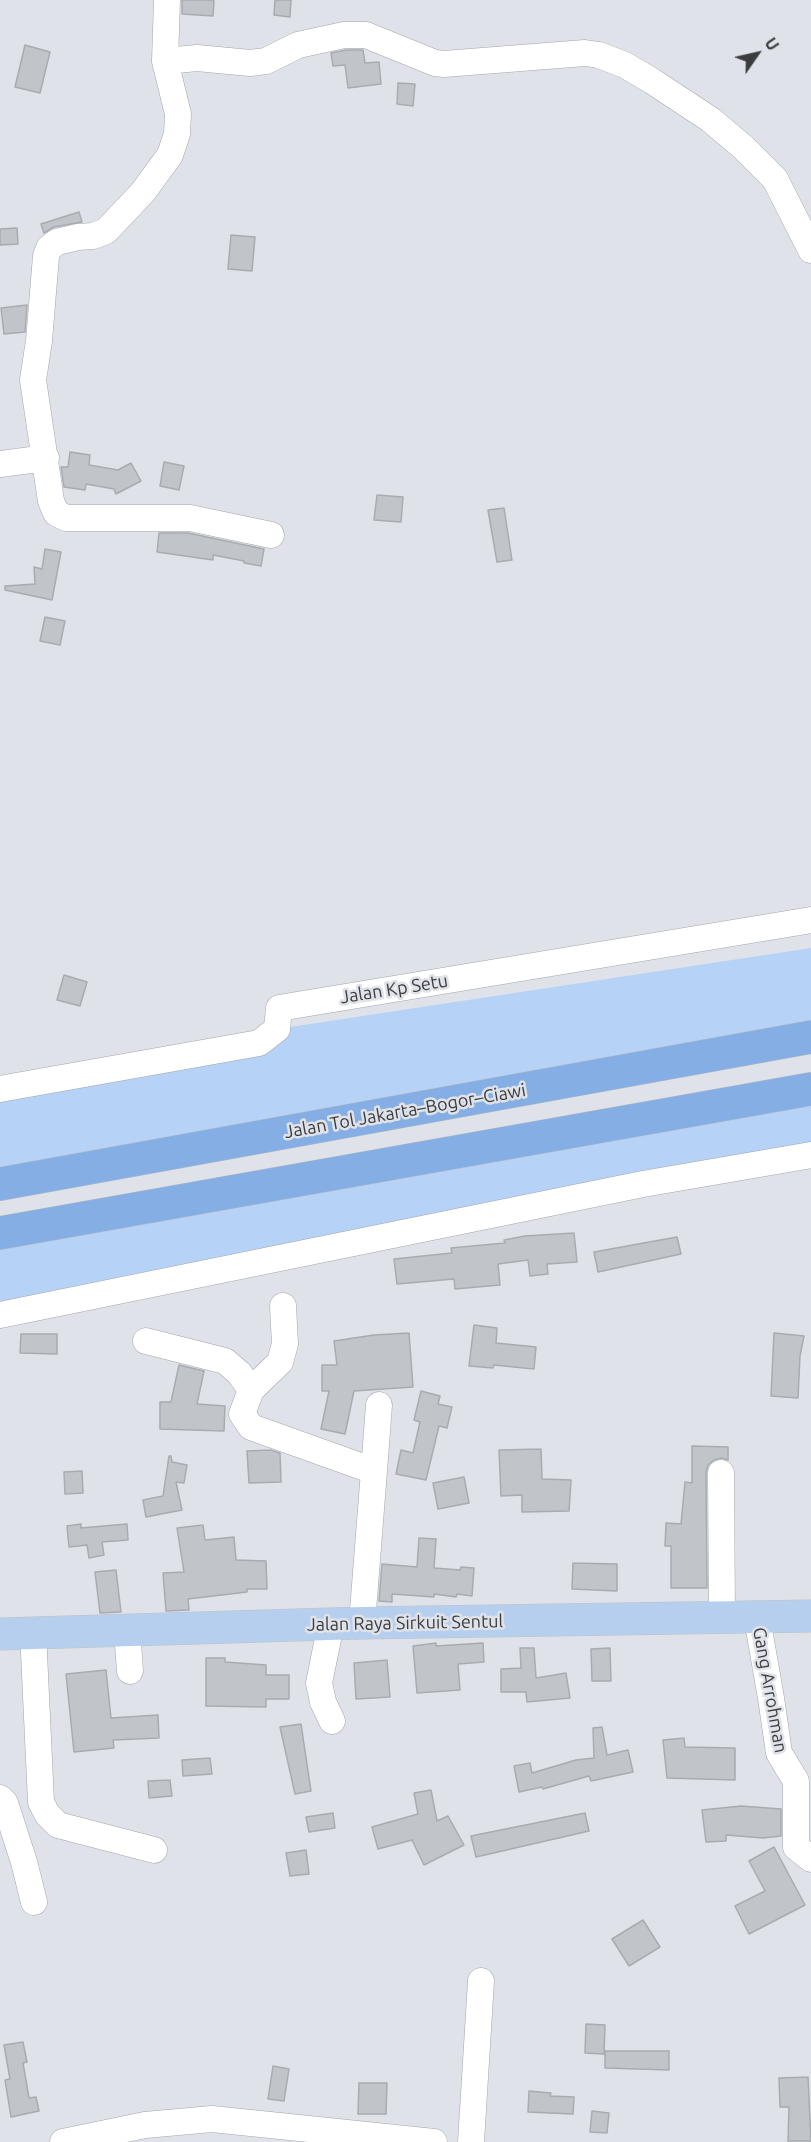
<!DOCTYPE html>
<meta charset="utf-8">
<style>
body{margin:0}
#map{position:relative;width:811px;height:2142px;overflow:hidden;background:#dfe3e9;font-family:Ubuntu,sans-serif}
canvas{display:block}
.north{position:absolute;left:727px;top:24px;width:60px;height:60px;-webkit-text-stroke:4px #dfe3e9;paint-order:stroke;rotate:56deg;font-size:16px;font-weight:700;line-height:24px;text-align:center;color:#3b3c3e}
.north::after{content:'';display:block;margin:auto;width:21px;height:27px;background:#3b3c3e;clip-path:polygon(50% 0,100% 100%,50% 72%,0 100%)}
</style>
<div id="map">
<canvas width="811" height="2142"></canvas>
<div class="north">U</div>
</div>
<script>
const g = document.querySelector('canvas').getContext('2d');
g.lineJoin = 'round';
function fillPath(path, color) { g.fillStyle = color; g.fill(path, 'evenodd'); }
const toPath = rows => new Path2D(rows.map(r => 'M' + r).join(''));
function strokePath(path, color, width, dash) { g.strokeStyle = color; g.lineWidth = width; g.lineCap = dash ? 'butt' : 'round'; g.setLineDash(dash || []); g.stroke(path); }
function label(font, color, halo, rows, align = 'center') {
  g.font = font + ' Ubuntu,sans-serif'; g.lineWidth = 5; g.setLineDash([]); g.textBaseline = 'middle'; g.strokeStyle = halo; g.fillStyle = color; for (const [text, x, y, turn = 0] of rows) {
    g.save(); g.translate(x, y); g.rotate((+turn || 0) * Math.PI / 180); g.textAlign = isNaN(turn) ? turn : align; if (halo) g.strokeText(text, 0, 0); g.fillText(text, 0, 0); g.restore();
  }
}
fillPath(toPath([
 [811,948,811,1037,0,1184,0,1091,277,1029],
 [811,1089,811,1156,0,1315,0,1233]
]), '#b6d2f7');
const building = toPath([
 [182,0,214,0,213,16,182,14,182,0],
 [275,0,291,0,290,17,274,15,275,0],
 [25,45,50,52,40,93,15,87,25,45],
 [346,50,363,50,365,63,379,62,381,84,348,88,345,65,333,66,331,53,346,50],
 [398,83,415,84,413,106,397,104,398,83],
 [79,212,82,222,54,227,44,233,41,224,79,212],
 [17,228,18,244,0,245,0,229,17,228],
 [231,235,255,237,252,271,228,269,231,235],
 [27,305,25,332,4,334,1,308,27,305],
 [70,452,90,455,89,465,118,470,131,463,141,481,116,494,114,489,86,484,85,490,64,487,61,467,68,467,70,452],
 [164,462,184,466,179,490,160,486,164,462],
 [377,495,403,497,401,522,374,520,377,495],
 [504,508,512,560,497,562,488,510,504,508],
 [159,533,188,533,264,549,261,566,244,563,244,561,213,555,213,560,157,552,159,533],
 [45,549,61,552,52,600,5,590,5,586,35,584,34,567,42,569,45,549],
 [45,617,65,621,60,645,40,641,45,617],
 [64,975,87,982,80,1006,57,1000,64,975],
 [574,1233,577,1262,547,1264,548,1274,530,1276,528,1260,498,1264,500,1285,455,1289,454,1279,397,1284,394,1259,452,1253,451,1248,505,1243,504,1240,525,1236,574,1233],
 [677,1237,681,1254,598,1272,594,1252,677,1237],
 [474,1325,497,1328,496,1343,536,1347,534,1369,494,1365,493,1368,469,1366,474,1325],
 [409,1333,413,1387,354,1391,345,1434,321,1429,329,1391,322,1391,322,1365,337,1365,334,1341,374,1335,409,1333],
 [774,1333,804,1336,800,1356,798,1398,771,1396,774,1333],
 [21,1334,57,1334,57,1354,20,1353,21,1334],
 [179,1365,204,1371,197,1404,225,1406,224,1431,160,1429,160,1402,171,1402,179,1365],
 [421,1391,440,1396,438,1404,452,1407,447,1428,439,1426,426,1480,396,1474,401,1450,413,1453,420,1422,414,1420,421,1391],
 [692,1446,728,1447,728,1460,721,1458,714,1460,708,1465,706,1473,707,1588,671,1588,671,1546,665,1546,666,1523,681,1524,685,1482,692,1483,692,1446],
 [541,1449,542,1479,571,1480,569,1511,522,1512,522,1495,501,1496,499,1450,541,1449],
 [270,1450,280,1453,281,1482,249,1483,247,1451,270,1450],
 [169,1456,171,1456,172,1462,187,1465,184,1483,176,1482,182,1510,146,1517,143,1500,163,1496,169,1456],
 [82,1471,83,1493,65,1494,64,1472,82,1471],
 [464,1477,469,1503,438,1509,433,1483,464,1477],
 [81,1524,81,1528,127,1524,128,1540,102,1542,104,1555,89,1558,87,1545,69,1547,67,1526,81,1524],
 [203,1525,205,1540,234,1537,236,1560,266,1561,267,1589,247,1589,247,1592,188,1599,189,1610,166,1611,163,1573,184,1572,177,1528,203,1525],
 [419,1538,436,1539,434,1568,460,1570,461,1567,474,1568,472,1596,457,1594,456,1597,434,1594,434,1597,392,1594,392,1602,379,1601,382,1564,417,1567,419,1538],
 [573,1563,617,1564,617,1591,572,1589,573,1563],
 [116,1570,121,1612,100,1613,95,1572,116,1570],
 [436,1643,436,1646,483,1643,484,1662,458,1664,460,1690,417,1693,413,1646,436,1643],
 [520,1648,534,1648,536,1678,566,1673,570,1698,527,1702,526,1692,501,1692,501,1669,521,1668,520,1648],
 [610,1648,611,1681,592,1681,591,1649,610,1648],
 [206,1658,225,1658,225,1662,266,1665,266,1675,289,1675,289,1699,266,1699,266,1707,206,1706,206,1658],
 [387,1660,390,1697,356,1699,354,1663,387,1660],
 [106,1670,111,1718,158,1715,159,1738,113,1740,114,1748,74,1752,66,1674,106,1670],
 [301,1724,311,1791,295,1794,280,1727,301,1724],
 [602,1727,607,1755,628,1750,633,1772,591,1781,589,1776,543,1789,542,1787,519,1792,514,1766,530,1763,532,1773,576,1760,594,1758,593,1728,602,1727],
 [684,1738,685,1747,735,1748,735,1780,667,1778,663,1740,684,1738],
 [210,1758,212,1774,183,1776,182,1760,210,1758],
 [170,1780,172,1796,149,1798,148,1781,170,1780],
 [431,1790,437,1821,448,1816,464,1845,424,1865,412,1840,378,1849,372,1827,418,1814,414,1793,431,1790],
 [741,1806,781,1809,781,1836,763,1838,726,1835,726,1841,706,1842,702,1810,741,1806],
 [333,1813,335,1828,309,1832,306,1817,333,1813],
 [585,1813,589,1831,476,1857,471,1836,585,1813],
 [774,1847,805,1905,749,1934,735,1906,765,1891,749,1861,774,1847],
 [306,1850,309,1874,290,1876,286,1853,306,1850],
 [643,1920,660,1947,629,1966,612,1939,643,1920],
 [586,2024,605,2025,604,2054,585,2053,586,2024],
 [23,2042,27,2062,23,2063,29,2098,36,2097,39,2111,11,2117,5,2080,10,2079,4,2045,23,2042],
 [605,2051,669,2051,669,2070,605,2068,605,2051],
 [273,2066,289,2069,284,2101,268,2099,273,2066],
 [808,2077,811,2141,788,2141,789,2107,780,2107,779,2078,808,2077],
 [359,2083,387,2083,386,2114,358,2114,359,2083],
 [529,2091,551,2093,550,2096,574,2097,573,2114,528,2112,529,2091],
 [592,2111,609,2113,607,2133,590,2132,592,2111]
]);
fillPath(building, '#c1c5ca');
strokePath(building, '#a8acb1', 1.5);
const minor = toPath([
 [167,0,165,61,178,114,177,134,170,155,143,192,106,231,93,236,78,237,57,242,49,248,46,256,39,341,33,380,51,501,56,513,66,518,190,518,271,535],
 [165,61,197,58,250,63,266,61,298,45,344,35,366,35,435,63,444,64,585,53,599,55,625,65,652,81,711,120,743,147,775,179,811,250],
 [0,464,46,458],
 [0,1089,259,1043,277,1029,279,1008,811,920],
 [283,1306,285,1344,280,1362,251,1390,242,1414,251,1427,374,1471,362,1623],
 [0,1315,643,1184,811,1155],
 [146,1341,225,1361,239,1373,251,1390],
 [374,1471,379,1405],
 [721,1473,722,1618],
 [757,1618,771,1698,779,1753,796,1781,796,1847,811,1859],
 [331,1624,319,1683,323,1702,332,1721],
 [127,1630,130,1671],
 [33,1632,41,1802,47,1814,58,1825,154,1850],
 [0,1798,5,1803,24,1862,34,1902],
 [63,2142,145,2125,212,2119,434,2142],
 [471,2142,481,1981]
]);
const major = toPath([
 [0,1634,362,1623,811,1616]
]);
const highway = toPath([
 [0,1184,811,1037],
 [0,1233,811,1089]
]);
strokePath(minor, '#a2a6ab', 27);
strokePath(major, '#c0c1c1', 33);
strokePath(highway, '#c0c1c1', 34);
strokePath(minor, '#fff', 26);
strokePath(major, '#b6cfef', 32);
strokePath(highway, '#85afe4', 33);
label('18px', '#3b3c3e', '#dfe3e9', [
 ["Jalan Kp Setu",394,989,-9],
 ["Jalan Tol Jakarta–Bogor–Ciawi",405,1111,-10],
 ["Jalan Raya Sirkuit Sentul",405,1623,-1],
 ["Gang Arrohman",770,1690,80]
]);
</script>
